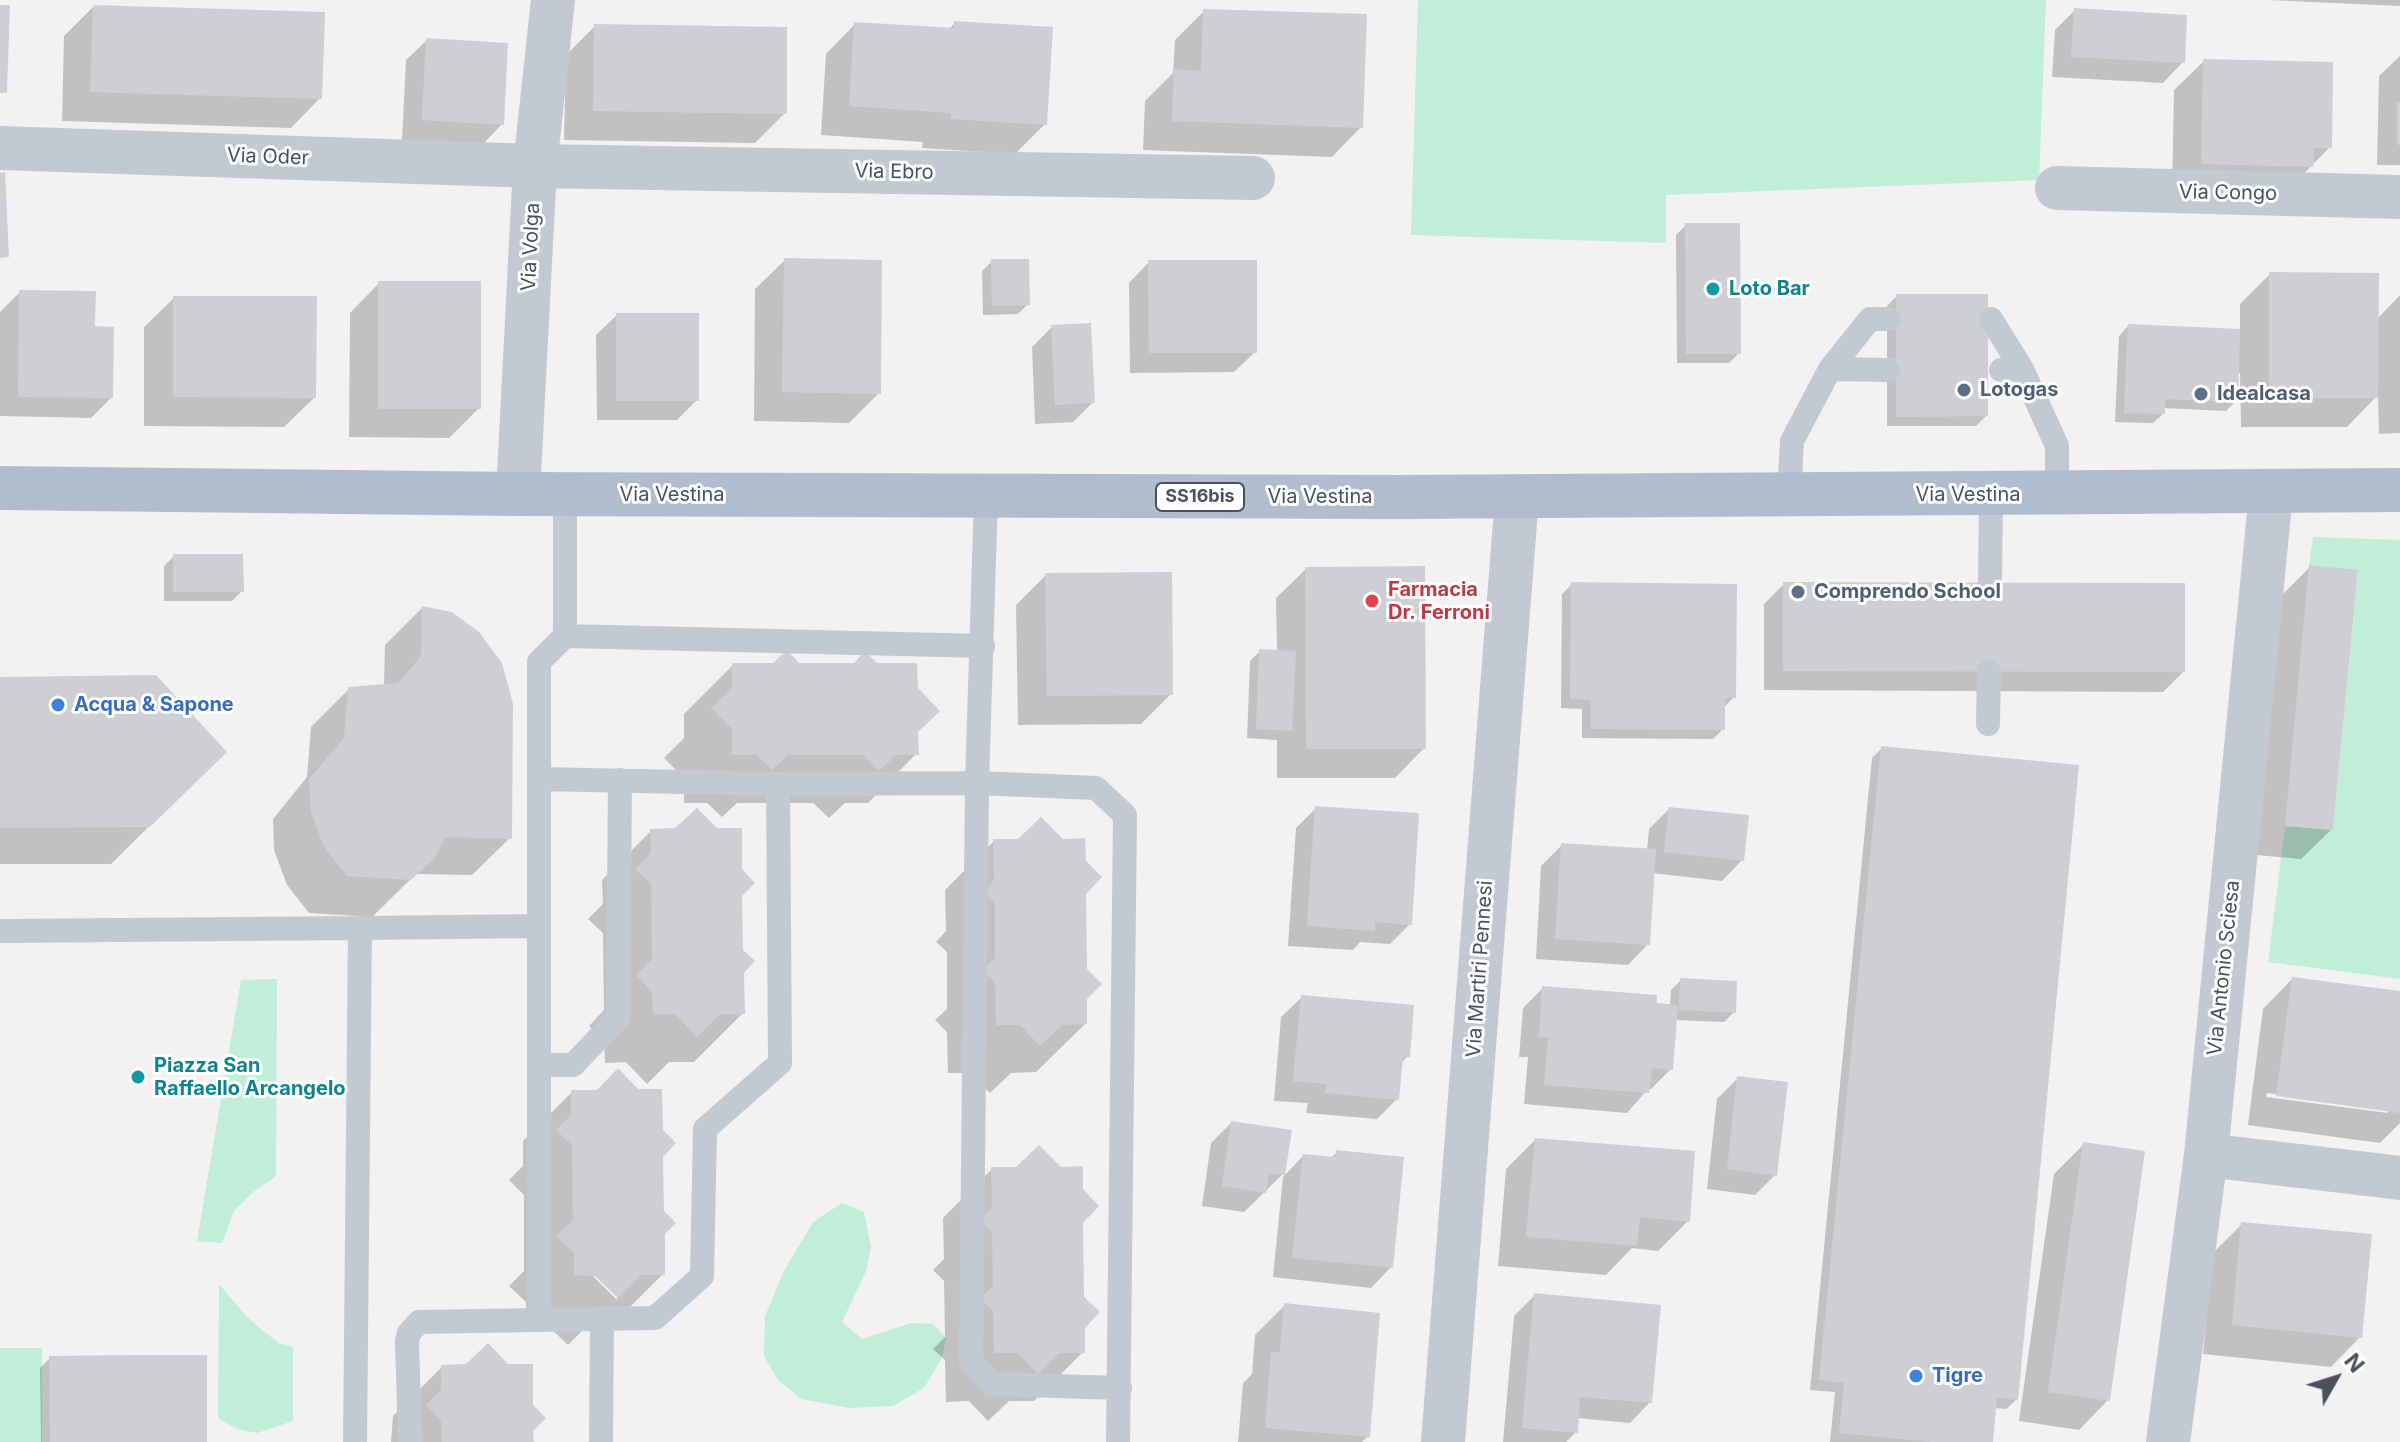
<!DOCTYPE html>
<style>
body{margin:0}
#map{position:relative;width:2400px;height:1442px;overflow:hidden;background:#f3f1f1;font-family:Inter,sans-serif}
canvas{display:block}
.north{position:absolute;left:2296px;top:1338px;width:80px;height:80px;-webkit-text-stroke:6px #fff;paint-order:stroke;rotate:51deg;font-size:22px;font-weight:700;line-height:32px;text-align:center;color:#49515e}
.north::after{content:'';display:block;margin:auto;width:28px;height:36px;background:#49515e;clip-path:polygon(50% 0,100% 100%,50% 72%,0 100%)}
</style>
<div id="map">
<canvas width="2400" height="1442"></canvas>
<div class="north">N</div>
</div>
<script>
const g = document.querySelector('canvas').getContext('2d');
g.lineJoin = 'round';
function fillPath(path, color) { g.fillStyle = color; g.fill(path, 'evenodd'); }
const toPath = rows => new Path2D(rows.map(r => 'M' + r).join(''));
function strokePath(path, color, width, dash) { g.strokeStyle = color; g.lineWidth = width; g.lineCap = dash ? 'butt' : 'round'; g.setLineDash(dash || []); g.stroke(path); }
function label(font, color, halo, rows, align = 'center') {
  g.font = font + ' Inter,sans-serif'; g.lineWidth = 6; g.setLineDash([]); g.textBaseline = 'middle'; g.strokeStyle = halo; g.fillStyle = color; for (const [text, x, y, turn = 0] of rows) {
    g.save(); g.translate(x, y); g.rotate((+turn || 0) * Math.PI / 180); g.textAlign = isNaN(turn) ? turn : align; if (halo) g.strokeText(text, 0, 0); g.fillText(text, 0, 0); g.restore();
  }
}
fillPath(toPath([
 [1418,0,2046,0,2039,180,1666,195,1666,243,1411,235],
 [2313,537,2400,540,2400,979,2268,962,2285,826,2333,830,2358,571,2309,565],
 [277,979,276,1176,252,1193,234,1211,222,1243,197,1241,241,980],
 [842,1203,864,1212,871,1247,866,1271,842,1322,862,1339,911,1323,933,1324,946,1338,942,1358,924,1388,893,1406,849,1408,801,1399,778,1380,764,1356,765,1316,784,1271,813,1222],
 [219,1284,246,1316,262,1330,279,1343,293,1347,293,1421,257,1433,237,1429,218,1418],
 [0,1348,42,1348,42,1442,0,1442]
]), '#c1eed9');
fillPath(toPath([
 [2268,0,2400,0,2400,6],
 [93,7,320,98,291,128,62,121,64,36],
 [2075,10,2183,62,2163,83,2052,77,2055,30],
 [1204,11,1361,127,1332,157,1143,150,1145,101,1173,73,1175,40],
 [955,23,1045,124,1015,154,922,148,923,142,821,135,826,54,855,24,948,30],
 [595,26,785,113,755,143,564,140,566,55],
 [427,40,502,124,482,145,402,140,406,60],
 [2400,56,2400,165,2377,165,2379,76],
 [2204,61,2330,147,2282,196,2172,193,2174,90],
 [1686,225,1739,353,1729,363,1677,363,1676,235],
 [785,260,879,393,849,423,754,421,755,289],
 [992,261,1028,304,1018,314,983,315,982,271],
 [1149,262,1255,352,1234,372,1130,373,1129,283],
 [2270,274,2377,319,2400,295,2400,433,2379,434,2378,395,2347,427,2241,427,2240,373,2237,373,2236,401,2226,411,2163,408,2163,414,2153,423,2115,422,2119,336,2128,326,2240,331,2240,304],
 [379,283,479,408,449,438,349,437,350,313],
 [20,292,93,328,111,398,91,418,0,416,0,312],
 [1897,296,1986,416,1976,426,1887,426,1887,306],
 [174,298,314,398,284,427,144,426,144,327],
 [617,315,697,400,677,420,597,420,596,335],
 [1052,327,1093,402,1073,422,1035,424,1032,347],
 [174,556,242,591,232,601,164,601,164,566],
 [2310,567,2331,830,2301,859,2256,855,2280,597],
 [1306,569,1424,748,1395,778,1277,778,1277,740,1247,738,1250,661,1260,651,1277,652,1276,598],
 [1046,575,1171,694,1141,724,1018,725,1016,605],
 [1572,584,1734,697,1724,707,1723,729,1713,739,1582,738,1582,709,1561,708,1562,594],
 [1784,584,2183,672,2163,692,1764,690,1764,604],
 [422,608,510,838,472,875,416,874,372,917,309,913,287,885,274,850,273,819,307,777,311,727,349,689,384,686,385,645],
 [733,665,798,665,916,732,916,754,868,803,845,803,829,818,813,803,737,803,722,817,707,803,684,803,684,778,664,758,684,738,684,714],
 [0,679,224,752,111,864,0,864],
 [1882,748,2016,1400,2006,1409,1994,1408,1991,1442,1830,1442,1835,1392,1810,1390,1872,758],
 [1316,808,1410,924,1390,944,1360,942,1353,950,1288,946,1296,828],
 [1669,809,1742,860,1722,881,1652,873,1648,944,1628,965,1536,959,1541,866,1562,845,1647,851,1649,829],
 [651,831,740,895,743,1013,694,1062,669,1062,647,1084,626,1062,605,1063,604,1041,589,1026,604,1010,603,933,588,919,603,904,602,880],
 [994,841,1084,894,1085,1024,1036,1072,1011,1073,990,1093,971,1073,948,1073,947,1032,935,1020,947,1009,947,952,936,942,946,931,945,890],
 [2292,979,2400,993,2400,1123,2380,1143,2248,1125,2263,1009],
 [2267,1093,2388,1109,2388,1113,2266,1097],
 [1681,980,1734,1012,1724,1022,1675,1020,1671,1069,1651,1089,1648,1089,1627,1113,1524,1104,1528,1057,1519,1057,1523,1008,1543,988,1670,1006,1671,990],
 [1302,997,1408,1056,1400,1064,1397,1099,1377,1119,1306,1113,1308,1103,1274,1101,1281,1017],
 [1738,1078,1775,1175,1755,1195,1707,1189,1717,1099],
 [572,1092,661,1131,663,1274,614,1323,590,1323,568,1345,546,1324,526,1324,526,1302,509,1286,524,1271,524,1195,509,1180,523,1166,523,1141],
 [590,1267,617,1294,617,1300,587,1270],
 [1231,1123,1283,1174,1244,1212,1202,1206,1211,1143],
 [1535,1140,1688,1221,1658,1251,1632,1248,1606,1275,1498,1266,1506,1169],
 [2084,1144,2108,1400,2079,1430,2019,1421,2054,1174],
 [1337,1152,1391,1267,1371,1288,1273,1277,1283,1177,1303,1156,1330,1159],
 [992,1169,1081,1222,1083,1352,1034,1401,1009,1401,988,1421,969,1401,946,1402,945,1360,933,1349,945,1337,944,1281,933,1270,944,1259,943,1218],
 [2242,1224,2360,1337,2331,1367,2203,1354,2212,1254],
 [1534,1296,1650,1402,1630,1423,1577,1418,1576,1432,1566,1442,1503,1442,1514,1316],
 [1285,1305,1368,1436,1362,1442,1238,1442,1243,1383,1252,1374,1255,1335],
 [50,1358,205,1442,41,1442,40,1368],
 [442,1367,532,1442,391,1442,393,1416]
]), '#0003');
fillPath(toPath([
 [0,5,10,5,7,93,0,93],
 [93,5,325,12,322,99,90,92],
 [2074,8,2187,15,2185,63,2071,57],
 [1203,9,1367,14,1363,128,1172,121,1174,69,1201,71],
 [954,21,1053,27,1047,125,951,119,951,113,849,106,854,22,954,28],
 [594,24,787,27,787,114,593,111],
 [426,38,508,43,504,125,422,120],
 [2203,59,2333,62,2332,148,2314,148,2313,167,2201,164],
 [2397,102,2400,102,2400,145,2397,145],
 [5,172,9,257,0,258,0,173],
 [1685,223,1740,223,1741,354,1686,354],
 [784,258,882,260,881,394,782,392],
 [991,259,1029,259,1030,305,992,306],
 [1148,260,1257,260,1257,353,1149,353],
 [2269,272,2379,273,2378,398,2269,398],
 [378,281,481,281,481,409,378,409],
 [19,290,96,291,95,326,114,327,113,398,18,397],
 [1896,294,1988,294,1988,416,1896,417],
 [173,296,317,296,316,398,173,397],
 [616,313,699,313,699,401,616,401],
 [1091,323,1095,403,1055,405,1051,325],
 [2128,324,2240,329,2238,402,2165,399,2165,414,2124,413],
 [173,554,243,554,244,592,173,592],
 [2309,565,2358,570,2333,830,2285,826],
 [1425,566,1426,749,1306,749,1305,567],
 [1172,572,1173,695,1047,696,1045,573],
 [1571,582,1737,584,1736,698,1725,698,1725,730,1591,729,1591,700,1570,699],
 [1783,582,2185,583,2185,672,1783,671],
 [422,606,452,612,479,632,502,663,513,704,512,839,445,837,435,858,411,880,347,876,324,847,311,812,309,779,344,738,348,687,398,683,421,656],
 [1259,649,1296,651,1292,731,1256,729],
 [787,650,799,663,854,663,865,651,877,663,917,663,918,688,940,711,918,732,919,755,896,755,879,771,863,755,788,755,772,770,757,755,732,755,732,729,711,708,732,688,732,663,773,663],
 [156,675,227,752,150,827,0,828,0,677],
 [1881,746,2079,765,2018,1400,1997,1398,1993,1442,1933,1442,1839,1433,1844,1383,1819,1380],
 [1315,806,1419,813,1412,925,1375,922,1375,931,1307,926],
 [1669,807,1749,815,1744,861,1664,852],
 [697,808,717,828,742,828,742,869,755,883,742,896,743,950,755,961,744,973,745,1014,720,1014,697,1037,675,1014,653,1015,652,992,636,975,652,959,651,884,635,869,651,853,650,829,675,828],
 [1041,817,1063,839,1085,838,1086,861,1102,877,1086,894,1087,969,1102,984,1087,999,1087,1024,1062,1025,1040,1046,1020,1025,996,1025,995,983,983,970,995,958,995,903,983,892,994,880,993,839,1018,839],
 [1561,843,1656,849,1650,945,1555,939],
 [2292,977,2400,991,2400,1113,2276,1096],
 [1680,978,1737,981,1736,1013,1679,1010],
 [1542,986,1657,995,1657,1003,1678,1005,1673,1070,1652,1068,1649,1093,1544,1085,1548,1037,1539,1037],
 [1301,995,1414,1005,1410,1057,1403,1057,1399,1100,1325,1093,1327,1084,1293,1081],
 [618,1068,638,1089,662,1089,663,1130,676,1143,663,1157,664,1211,676,1223,665,1234,665,1275,641,1275,618,1298,595,1276,574,1275,574,1253,556,1236,573,1220,572,1145,556,1130,571,1115,571,1090,597,1090],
 [1737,1076,1788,1082,1777,1176,1727,1169],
 [1231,1121,1292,1130,1285,1175,1269,1173,1266,1193,1222,1186],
 [1535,1138,1695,1151,1690,1222,1640,1217,1637,1246,1526,1237],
 [2083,1142,2145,1151,2110,1401,2048,1392],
 [1039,1145,1061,1167,1083,1166,1083,1189,1099,1206,1083,1223,1084,1297,1100,1312,1085,1328,1085,1353,1059,1353,1038,1374,1018,1353,994,1353,993,1311,980,1299,993,1286,992,1232,980,1220,992,1208,991,1167,1016,1167],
 [1336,1150,1404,1157,1393,1268,1292,1258,1303,1154,1336,1157],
 [2241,1222,2372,1234,2362,1338,2232,1325],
 [1534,1293,1661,1305,1652,1403,1580,1397,1578,1433,1522,1428],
 [1284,1303,1380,1313,1370,1437,1265,1428,1271,1352,1280,1352],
 [488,1343,508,1364,533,1364,533,1405,546,1418,533,1431,534,1442,442,1442,441,1420,426,1405,441,1390,441,1365,466,1364],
 [132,1355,207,1355,207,1442,50,1442,49,1356]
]), '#cecfd5');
strokePath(toPath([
 [1991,319,2022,369],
 [1830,369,1870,319,1889,319],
 [2001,370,2022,369,2057,446,2057,494],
 [565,494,565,636],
 [1789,495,1792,441,1830,369,1888,370],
 [986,496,977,783,971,1362,992,1384,1120,1388],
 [1990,582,1991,494],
 [1988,724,1989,672],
 [539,779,778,784,977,783,1096,788,1125,815,1118,1442],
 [360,928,539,926],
 [0,931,360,928,355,1442],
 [539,1065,573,1065,618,1018,620,780],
 [539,1319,539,662,565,636,983,646],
 [410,1442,407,1341,409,1333,419,1322,655,1318,702,1276,705,1129,780,1063,778,784],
 [601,1442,602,1319]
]), '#c2c9d2', 24);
strokePath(toPath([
 [0,148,535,166,1253,178],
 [2057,188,2400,197],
 [518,494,535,166,553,0],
 [2206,1155,2400,1178],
 [1443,1442,1517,497],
 [2168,1442,2206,1155,2271,493]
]), '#c2c9d2', 44);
strokePath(toPath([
 [0,488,518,494,1400,497,2400,490]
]), '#b1bcce', 44);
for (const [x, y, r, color] of [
 [1713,289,8,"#0f9aa8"],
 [1964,390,8,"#5c6f8a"],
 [2201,394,8,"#5c6f8a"],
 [1798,592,8,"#5c6f8a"],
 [1372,601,8,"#e0444e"],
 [58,705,8,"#3f7fe0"],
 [138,1077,8,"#0f9aa8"],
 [1916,1376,8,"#3f7fe0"]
]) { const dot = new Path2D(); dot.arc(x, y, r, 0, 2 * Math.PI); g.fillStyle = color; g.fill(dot); strokePath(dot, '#fff', 3); }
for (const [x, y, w] of [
 [1200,497,88]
]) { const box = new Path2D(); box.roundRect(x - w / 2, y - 14, w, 28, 6); g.fillStyle = '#fff'; g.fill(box); strokePath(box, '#49515e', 2); }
label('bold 18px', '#49515e', null, [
 ["SS16bis",1200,497]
]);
label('20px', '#49515e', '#fff', [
 ["Via Oder",268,157,2],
 ["Via Ebro",894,172,1],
 ["Via Congo",2228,193,1],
 ["Via Volga",531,247,-87],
 ["Via Vestina",672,495],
 ["Via Vestina",1968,495],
 ["Via Vestina",1320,497],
 ["Via Antonio Sciesa",2224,968,-84],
 ["Via Martiri Pennesi",1480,969,-86]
]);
label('bold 20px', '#0d838f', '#fff', [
 ["Loto Bar",1729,289],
 ["Piazza San",154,1066],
 ["Raffaello Arcangelo",154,1089]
], 'left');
label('bold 20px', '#4e5e75', '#fff', [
 ["Lotogas",1980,390],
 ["Idealcasa",2217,394],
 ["Comprendo School",1814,592]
], 'left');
label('bold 20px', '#be3a42', '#fff', [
 ["Farmacia",1388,590],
 ["Dr. Ferroni",1388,613]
], 'left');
label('bold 20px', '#366cbe', '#fff', [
 ["Acqua & Sapone",74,705],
 ["Tigre",1932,1376]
], 'left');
</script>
